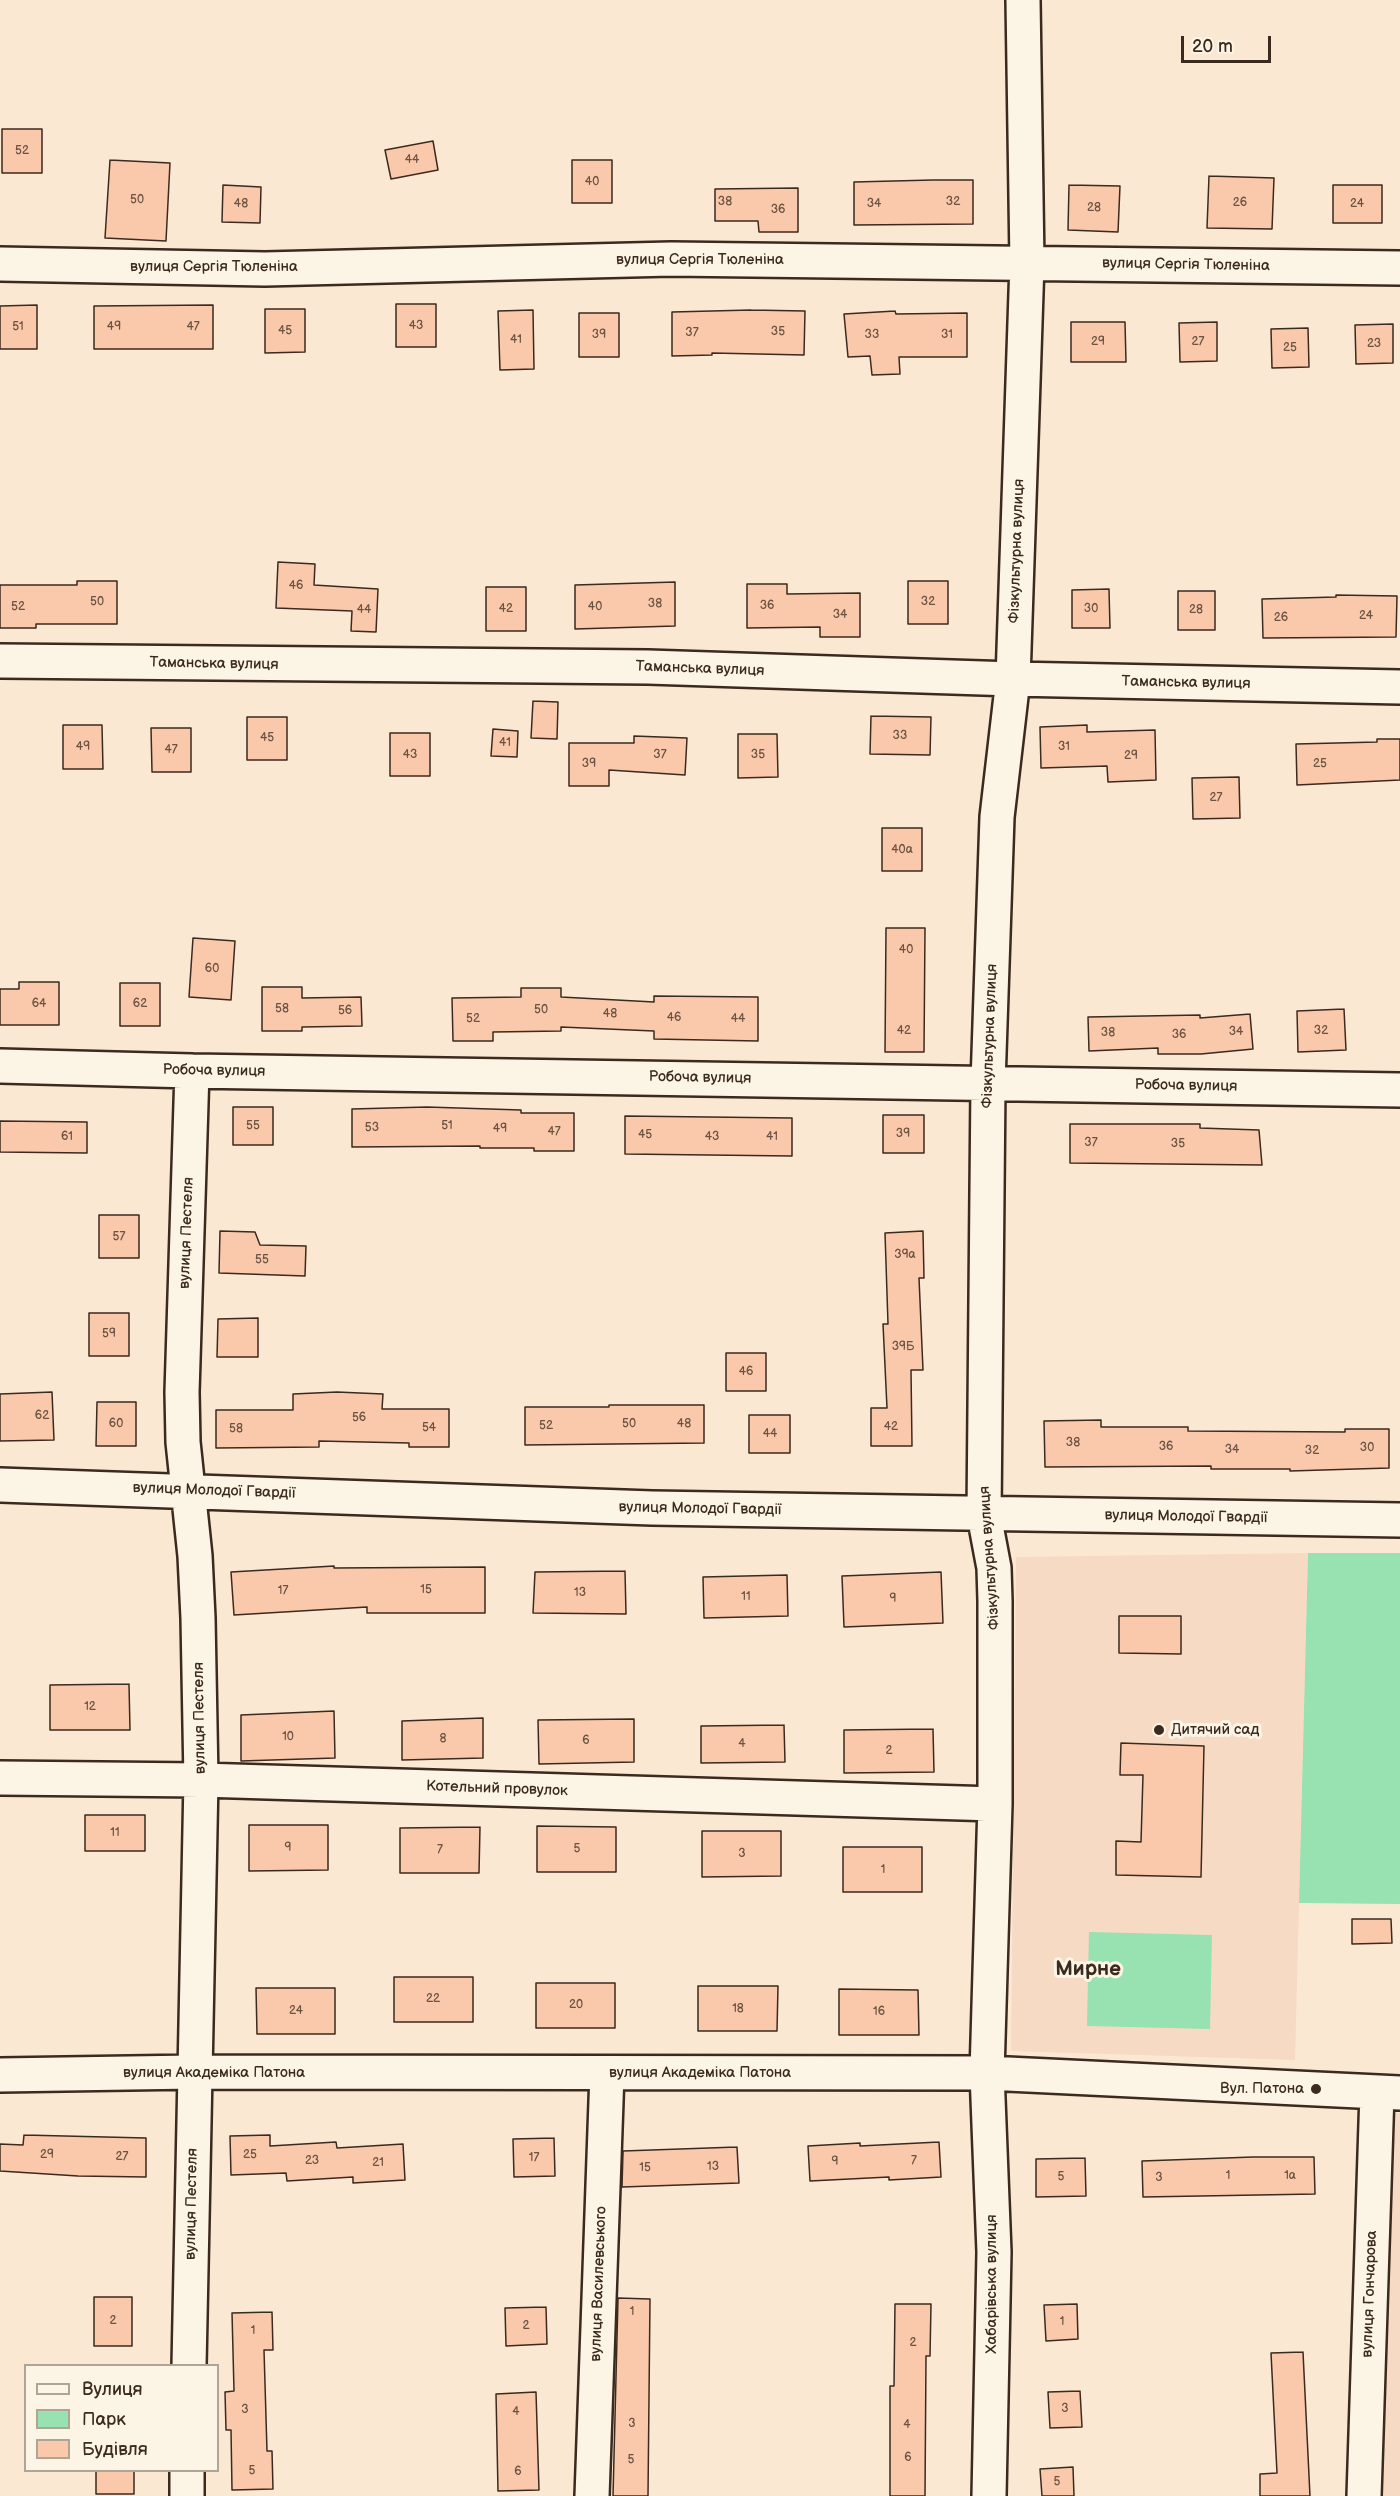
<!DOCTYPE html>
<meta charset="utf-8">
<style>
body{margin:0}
#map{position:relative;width:1400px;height:2496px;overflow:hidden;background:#fbe8d3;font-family:"Balsamiq Sans",sans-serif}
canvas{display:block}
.legend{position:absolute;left:24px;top:2364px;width:195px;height:108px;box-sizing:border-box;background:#fcf5e5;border:2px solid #afa495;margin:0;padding:8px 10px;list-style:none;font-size:18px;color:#3b2a1e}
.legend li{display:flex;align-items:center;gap:12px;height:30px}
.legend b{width:30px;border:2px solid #afa495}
.scale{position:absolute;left:1181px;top:36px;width:90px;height:27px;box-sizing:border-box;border:3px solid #3b2a1e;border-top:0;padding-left:8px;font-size:18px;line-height:21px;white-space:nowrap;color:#3b2a1e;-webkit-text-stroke:4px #fcf5e5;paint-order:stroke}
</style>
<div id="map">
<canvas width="1400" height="2496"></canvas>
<ul class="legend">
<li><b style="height:8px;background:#fcf5e5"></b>Вулиця</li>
<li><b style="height:16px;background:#98e1b0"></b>Парк</li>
<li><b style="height:16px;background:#fac8aa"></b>Будівля</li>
</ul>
<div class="scale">20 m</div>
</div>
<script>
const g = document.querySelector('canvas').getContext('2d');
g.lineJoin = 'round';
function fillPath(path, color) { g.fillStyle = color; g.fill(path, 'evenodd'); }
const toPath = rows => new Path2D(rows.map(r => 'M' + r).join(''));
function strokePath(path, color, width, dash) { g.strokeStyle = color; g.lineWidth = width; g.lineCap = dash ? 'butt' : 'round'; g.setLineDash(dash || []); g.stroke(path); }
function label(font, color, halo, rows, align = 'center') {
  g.font = font + ' "Balsamiq Sans",sans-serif'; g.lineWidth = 6; g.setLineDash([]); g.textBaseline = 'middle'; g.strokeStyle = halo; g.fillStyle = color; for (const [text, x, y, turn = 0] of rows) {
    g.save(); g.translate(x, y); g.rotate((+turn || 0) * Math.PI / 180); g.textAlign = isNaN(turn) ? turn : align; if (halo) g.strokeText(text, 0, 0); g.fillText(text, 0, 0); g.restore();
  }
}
fillPath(toPath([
 [1308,1553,1295,2060,1011,2051,1016,1557],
 [1393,2113,1400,2113,1400,2496,1379,2496]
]), '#f7dac4');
fillPath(toPath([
 [1308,1553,1400,1553,1400,1904,1299,1903],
 [1089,1932,1212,1935,1210,2029,1087,2026]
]), '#98e1b0');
const building = toPath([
 [2,129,42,129,42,173,2,173,2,129],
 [433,141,438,170,391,179,385,150,433,141],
 [110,160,170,163,166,241,105,238,110,160],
 [572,160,612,160,612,203,572,203,572,160],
 [1209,176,1274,178,1272,229,1207,228,1209,176],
 [933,180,973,180,973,224,854,225,854,182,933,180],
 [223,185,261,187,260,223,222,222,223,185],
 [1069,185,1120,186,1118,232,1068,230,1069,185],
 [1333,185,1382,185,1382,223,1333,223,1333,185],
 [798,188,798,232,759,232,758,221,715,221,715,189,798,188],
 [396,304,436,304,436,347,396,347,396,304],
 [37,305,37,349,0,349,0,306,37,305],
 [213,305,213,349,94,349,94,306,213,305],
 [265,309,305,309,305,352,265,353,265,309],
 [533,310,534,369,500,370,498,311,533,310],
 [751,310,805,311,804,355,712,353,712,355,672,356,672,312,751,310],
 [895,311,896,314,967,313,967,357,899,357,900,374,872,375,870,356,848,357,844,314,895,311],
 [579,313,619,313,619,357,579,357,579,313],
 [1071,322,1125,322,1126,362,1071,362,1071,322],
 [1217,322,1217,361,1180,362,1179,323,1217,322],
 [1393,324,1393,363,1356,364,1355,325,1393,324],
 [1308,328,1309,367,1272,368,1271,329,1308,328],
 [278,562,315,564,314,585,378,589,376,632,351,631,352,611,276,608,278,562],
 [77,581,117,581,117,624,36,624,36,628,0,628,0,585,77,585,77,581],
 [908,581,948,581,948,624,908,624,908,581],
 [675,582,675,626,575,629,575,585,675,582],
 [747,584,787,584,787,594,860,593,860,637,820,637,820,627,747,628,747,584],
 [486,587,526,587,526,631,486,631,486,587],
 [1109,589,1110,628,1072,628,1072,590,1109,589],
 [1178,591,1215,591,1215,630,1178,630,1178,591],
 [1336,595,1397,596,1396,637,1263,638,1262,599,1336,597,1336,595],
 [533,701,558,702,557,739,531,738,533,701],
 [871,716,931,717,930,755,870,754,871,716],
 [247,717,287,717,287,760,247,760,247,717],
 [63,725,102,725,103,769,63,769,63,725],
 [1087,725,1087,732,1155,730,1156,780,1108,782,1107,766,1041,768,1040,727,1087,725],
 [151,728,191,728,191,772,152,772,151,728],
 [493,729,518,731,517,757,491,756,493,729],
 [390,733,430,733,430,776,390,776,390,733],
 [738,734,777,734,778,777,738,778,738,734],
 [634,736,687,738,685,775,609,770,609,786,569,786,569,743,634,743,634,736],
 [1377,739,1400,739,1400,780,1297,785,1296,744,1377,742,1377,739],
 [1239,777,1240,818,1193,819,1192,778,1239,777],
 [882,828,922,828,922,871,882,871,882,828],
 [886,928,925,928,924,1052,885,1052,886,928],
 [193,938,235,941,231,1000,189,997,193,938],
 [19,982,59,982,59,1025,0,1025,0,989,19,989,19,982],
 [120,983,160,983,160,1026,120,1026,120,983],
 [262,987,302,987,302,998,361,997,362,1026,302,1027,302,1031,262,1031,262,987],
 [521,988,561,988,561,997,654,1002,654,996,758,997,758,1041,654,1039,654,1031,561,1027,561,1031,493,1032,493,1041,453,1041,452,998,521,997,521,988],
 [1344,1009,1346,1050,1298,1052,1297,1011,1344,1009],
 [1250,1014,1253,1049,1201,1054,1158,1054,1158,1048,1089,1051,1088,1017,1200,1015,1200,1018,1250,1014],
 [233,1107,273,1107,273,1145,233,1145,233,1107],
 [427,1107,521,1110,521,1113,574,1113,574,1151,534,1151,534,1148,480,1148,480,1146,352,1147,352,1109,427,1107],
 [883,1115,924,1115,924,1153,883,1153,883,1115],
 [625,1116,792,1118,792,1156,625,1154,625,1116],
 [0,1121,87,1122,87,1153,0,1152,0,1121],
 [1070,1124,1200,1124,1200,1128,1259,1130,1262,1165,1070,1163,1070,1124],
 [99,1215,139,1215,139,1258,99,1258,99,1215],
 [220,1231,255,1232,260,1245,306,1246,305,1276,219,1273,220,1231],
 [923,1231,924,1278,919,1278,923,1370,911,1370,912,1446,871,1446,871,1408,887,1408,883,1324,888,1324,885,1233,923,1231],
 [89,1313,129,1313,129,1356,89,1356,89,1313],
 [258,1318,258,1357,217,1357,218,1319,258,1318],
 [726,1353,766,1353,766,1391,726,1391,726,1353],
 [52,1392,54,1440,0,1441,0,1394,52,1392],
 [337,1392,383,1394,382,1409,449,1409,449,1447,409,1447,409,1443,319,1441,319,1447,216,1448,216,1410,293,1410,293,1394,337,1392],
 [97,1402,136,1402,136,1446,96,1446,97,1402],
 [609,1405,704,1405,704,1443,525,1445,525,1407,609,1407,609,1405],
 [749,1415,790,1415,790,1453,749,1453,749,1415],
 [1101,1420,1101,1427,1188,1427,1188,1431,1345,1432,1345,1429,1389,1429,1389,1468,1290,1471,1290,1469,1211,1469,1211,1466,1045,1467,1044,1421,1101,1420],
 [334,1566,334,1568,485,1567,485,1613,367,1613,367,1607,234,1615,231,1572,334,1566],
 [625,1571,626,1614,533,1613,535,1572,625,1571],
 [941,1572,943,1623,844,1627,842,1576,941,1572],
 [787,1575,788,1616,704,1618,703,1577,787,1575],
 [1119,1616,1181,1616,1181,1654,1119,1653,1119,1616],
 [129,1684,130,1730,50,1730,50,1685,129,1684],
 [334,1711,335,1758,241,1761,241,1715,334,1711],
 [483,1718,483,1758,402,1760,402,1721,483,1718],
 [634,1719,634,1762,539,1764,538,1720,634,1719],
 [784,1725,785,1762,701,1763,701,1726,784,1725],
 [933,1729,934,1772,844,1773,844,1730,933,1729],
 [1121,1743,1204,1746,1201,1877,1116,1875,1116,1841,1141,1842,1143,1775,1120,1775,1121,1743],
 [85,1815,145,1815,145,1851,85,1851,85,1815],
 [249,1825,328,1825,328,1870,249,1871,249,1825],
 [537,1826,616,1827,616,1872,537,1872,537,1826],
 [480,1827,479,1873,400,1873,400,1828,480,1827],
 [702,1831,781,1831,781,1876,702,1877,702,1831],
 [843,1847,922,1847,922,1892,843,1892,843,1847],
 [1352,1919,1391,1919,1392,1943,1352,1944,1352,1919],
 [394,1977,473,1977,473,2022,394,2022,394,1977],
 [536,1983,615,1983,615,2028,536,2028,536,1983],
 [698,1986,778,1986,777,2031,698,2031,698,1986],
 [256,1988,335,1988,335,2034,257,2034,256,1988],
 [839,1989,918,1990,919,2035,839,2035,839,1989],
 [24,2135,146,2138,146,2177,78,2176,0,2171,0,2144,23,2145,24,2135],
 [270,2135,270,2146,336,2142,337,2148,403,2144,405,2180,353,2183,353,2177,287,2181,286,2173,231,2175,230,2136,270,2135],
 [554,2138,555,2176,514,2177,513,2139,554,2138],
 [939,2142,941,2177,889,2180,889,2177,810,2181,808,2146,860,2143,860,2146,939,2142],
 [737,2147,739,2183,622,2187,623,2151,737,2147],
 [1253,2157,1314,2157,1315,2194,1143,2197,1142,2161,1253,2157],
 [1085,2158,1086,2196,1036,2197,1036,2159,1085,2158],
 [94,2297,132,2297,132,2346,94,2346,94,2297],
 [618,2298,650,2299,648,2496,613,2496,618,2298],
 [895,2304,931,2304,930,2356,926,2356,925,2496,890,2496,890,2386,894,2386,895,2304],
 [1077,2304,1078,2339,1046,2341,1044,2305,1077,2304],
 [546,2307,547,2344,506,2346,505,2308,546,2307],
 [272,2312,273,2350,264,2350,267,2451,272,2451,273,2489,232,2490,231,2430,226,2430,225,2392,234,2391,232,2313,272,2312],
 [1303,2352,1310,2496,1260,2496,1260,2474,1277,2473,1271,2353,1303,2352],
 [1080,2391,1082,2427,1050,2428,1048,2392,1080,2391],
 [536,2392,539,2490,498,2491,496,2394,536,2392],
 [1073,2467,1074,2496,1042,2496,1040,2469,1073,2467],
 [96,2470,134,2470,134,2494,96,2494,96,2470]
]);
fillPath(building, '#fac8aa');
strokePath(building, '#3b2a1e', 1.5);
const minor = toPath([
 [0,264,265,269,671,259,1400,268],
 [0,661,648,667,1013,679,1400,687],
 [0,1066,192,1071,1400,1090],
 [0,1485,652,1508,1400,1520],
 [0,1778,201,1780,995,1804],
 [0,2075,194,2072,987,2073,1400,2093],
 [189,2366,201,1780,198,1618,195,1556,183,1442,182,1392,192,1071],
 [187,2496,187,2470],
 [592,2496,607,2073],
 [989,2496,994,2252,987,2073,995,1804,995,1601,994,1568,984,1515,988,1083,997,817,1013,679,1027,263,1023,0],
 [1364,2496,1377,2092]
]);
strokePath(minor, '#3b2a1e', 38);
strokePath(minor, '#fcf5e5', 33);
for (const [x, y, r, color] of [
 [1159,1730,6,"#3b2a1e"],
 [1316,2089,6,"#3b2a1e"]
]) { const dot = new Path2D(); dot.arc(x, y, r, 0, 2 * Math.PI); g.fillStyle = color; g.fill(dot); strokePath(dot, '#fcf5e5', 2); }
label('12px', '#6b5241', null, [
 ["52",22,151],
 ["44",412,160],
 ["40",592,182],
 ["50",137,200],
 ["38",725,202],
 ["32",953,202],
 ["26",1240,203],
 ["48",241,204],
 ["34",874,204],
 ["24",1357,204],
 ["28",1094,208],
 ["36",778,210],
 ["43",416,326],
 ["51",18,327],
 ["49",114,327],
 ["47",193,327],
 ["45",285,331],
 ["35",778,332],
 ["37",692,333],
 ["39",599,335],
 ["33",872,335],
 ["31",947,335],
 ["41",516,340],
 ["29",1098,342],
 ["27",1198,342],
 ["23",1374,344],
 ["25",1290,348],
 ["46",296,586],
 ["50",97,602],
 ["32",928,602],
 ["38",655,604],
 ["36",767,606],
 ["52",18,607],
 ["40",595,607],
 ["42",506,609],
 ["30",1091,609],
 ["44",364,610],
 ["28",1196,610],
 ["34",840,615],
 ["24",1366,616],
 ["26",1281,618],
 ["33",900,736],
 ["45",267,738],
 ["41",505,743],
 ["49",83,747],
 ["31",1064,747],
 ["47",171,750],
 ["43",410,755],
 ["37",660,755],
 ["35",758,755],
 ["29",1131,756],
 ["39",589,764],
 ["25",1320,764],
 ["27",1216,798],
 ["40а",902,850],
 ["40",906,950],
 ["60",212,969],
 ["64",39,1004],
 ["62",140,1004],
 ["58",282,1009],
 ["50",541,1010],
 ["56",345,1011],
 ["48",610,1014],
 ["46",674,1018],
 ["52",473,1019],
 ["44",738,1019],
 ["42",904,1031],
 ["32",1321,1031],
 ["34",1236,1032],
 ["38",1108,1033],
 ["36",1179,1035],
 ["55",253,1126],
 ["51",447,1126],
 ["53",372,1128],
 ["49",500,1129],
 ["47",554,1132],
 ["39",903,1134],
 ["45",645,1135],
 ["61",67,1137],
 ["43",712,1137],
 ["41",772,1137],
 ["37",1091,1143],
 ["35",1178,1144],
 ["57",119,1237],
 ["39а",905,1255],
 ["55",262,1260],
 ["59",109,1334],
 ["39Б",903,1347],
 ["46",746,1372],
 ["62",42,1416],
 ["56",359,1418],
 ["60",116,1424],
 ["50",629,1424],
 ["48",684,1424],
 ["52",546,1426],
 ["42",891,1427],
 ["54",429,1428],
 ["58",236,1429],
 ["44",770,1434],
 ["38",1073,1443],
 ["36",1166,1447],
 ["30",1367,1448],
 ["34",1232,1450],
 ["32",1312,1451],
 ["15",426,1590],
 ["17",283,1591],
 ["13",580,1593],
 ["11",746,1597],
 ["9",893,1599],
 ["12",90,1707],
 ["10",288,1737],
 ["8",443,1739],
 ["6",586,1741],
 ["4",742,1744],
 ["2",889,1751],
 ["11",115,1833],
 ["9",288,1848],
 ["5",577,1849],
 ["7",440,1850],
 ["3",742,1854],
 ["1",883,1870],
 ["22",433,1999],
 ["20",576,2005],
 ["18",738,2009],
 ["24",296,2011],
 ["16",879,2012],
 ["29",47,2155],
 ["25",250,2155],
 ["27",122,2157],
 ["17",534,2158],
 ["23",312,2161],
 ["7",914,2161],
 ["9",835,2162],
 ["21",378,2163],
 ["13",713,2167],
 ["15",645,2168],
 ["1",1228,2176],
 ["1а",1290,2176],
 ["5",1061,2177],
 ["3",1159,2178],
 ["1",632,2312],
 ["2",113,2321],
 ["1",1062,2322],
 ["2",526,2326],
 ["1",253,2331],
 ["2",913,2343],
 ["3",1065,2409],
 ["3",245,2410],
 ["4",516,2412],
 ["3",632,2424],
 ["4",907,2425],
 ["6",908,2458],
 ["5",631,2460],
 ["5",252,2471],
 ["6",518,2472],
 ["5",1057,2482]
]);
label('15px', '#3b2a1e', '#fcf5e5', [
 ["вулиця Сергія Тюленіна",700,260],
 ["вулиця Сергія Тюленіна",1186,265,1],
 ["вулиця Сергія Тюленіна",214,267],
 ["Фізкультурна вулиця",1017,551,-88],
 ["Таманська вулиця",214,664,1],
 ["Таманська вулиця",700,669,2],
 ["Таманська вулиця",1186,683,1],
 ["Фізкультурна вулиця",990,1036,-88],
 ["Робоча вулиця",214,1071,1],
 ["Робоча вулиця",700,1078,1],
 ["Робоча вулиця",1186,1086,1],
 ["вулиця Пестеля",187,1233,-88],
 ["вулиця Молодої Гвардії",214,1491,2],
 ["вулиця Молодої Гвардії",700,1509,1],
 ["вулиця Молодої Гвардії",1186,1517,1],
 ["Фізкультурна вулиця",990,1558,-94],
 ["вулиця Пестеля",200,1718,-91],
 ["Котельний провулок",497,1789,2],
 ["вулиця Академіка Патона",214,2073],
 ["вулиця Академіка Патона",700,2073],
 ["вулиця Пестеля",192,2204,-89],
 ["вулиця Василевського",599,2284,-88],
 ["Хабарівська вулиця",992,2284,-90],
 ["вулиця Гончарова",1370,2294,-88]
]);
label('15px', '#3b2a1e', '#fcf5e5', [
 ["Дитячий сад",1171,1730],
 ["Вул. Патона",1304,2089,"right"]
], 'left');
label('bold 21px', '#3b2a1e', '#fcf5e5', [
 ["Мирне",1088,1970]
]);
</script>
